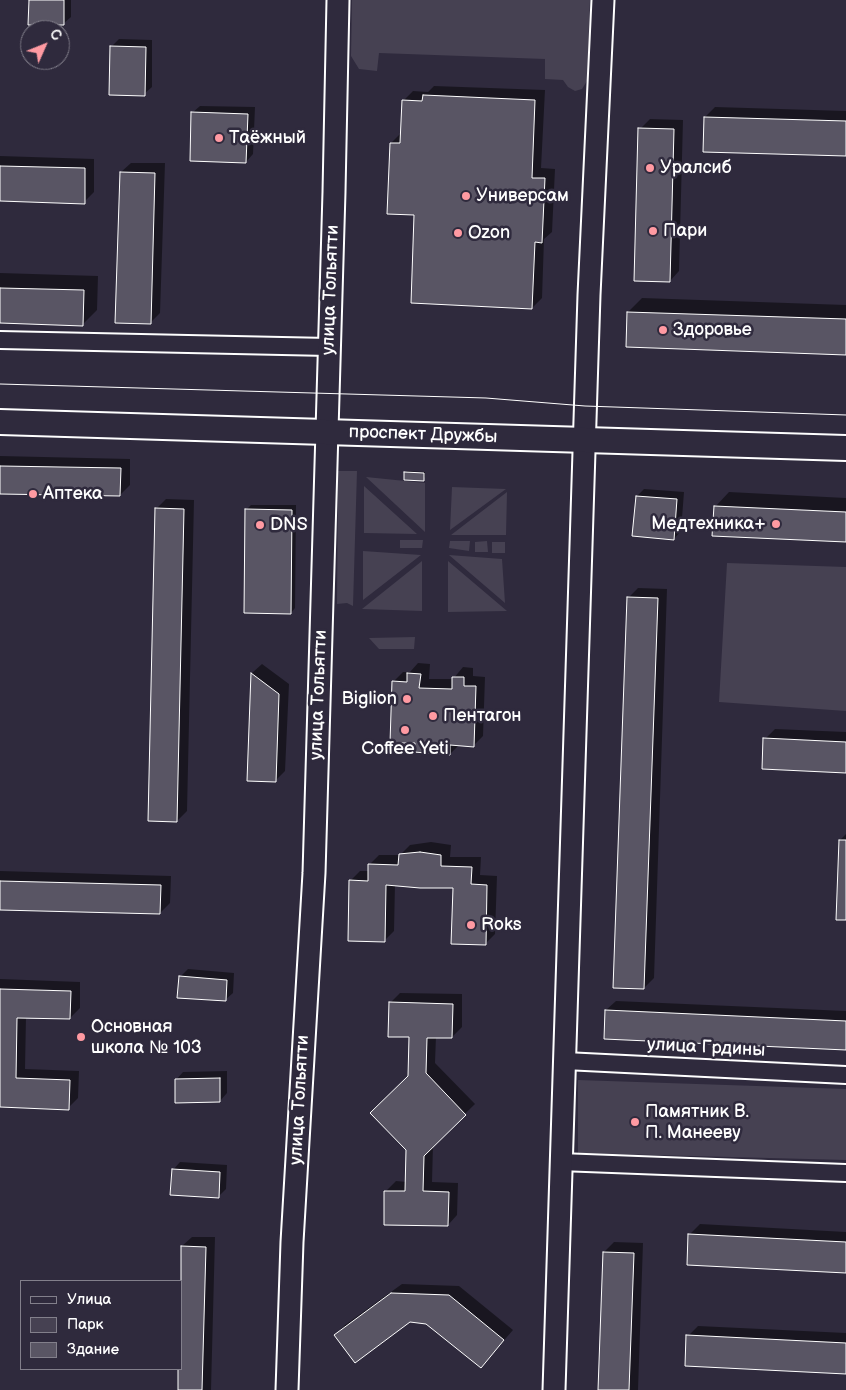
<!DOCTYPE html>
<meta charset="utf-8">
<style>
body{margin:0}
#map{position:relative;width:846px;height:1390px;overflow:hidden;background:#2f2a3d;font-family:"Balsamiq Sans",sans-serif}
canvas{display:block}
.legend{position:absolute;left:20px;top:1280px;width:162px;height:90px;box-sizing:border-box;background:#2f2a3d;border:1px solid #827f8b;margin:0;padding:6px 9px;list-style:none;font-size:15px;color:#fff}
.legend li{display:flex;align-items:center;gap:10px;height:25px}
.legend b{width:25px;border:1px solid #827f8b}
.north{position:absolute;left:20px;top:20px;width:50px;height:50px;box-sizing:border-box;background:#2f2a3d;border:1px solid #827f8b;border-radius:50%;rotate:46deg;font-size:14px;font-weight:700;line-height:20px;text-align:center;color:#fff}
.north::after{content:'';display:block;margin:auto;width:18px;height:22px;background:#ff9aa2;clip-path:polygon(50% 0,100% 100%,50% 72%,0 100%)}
</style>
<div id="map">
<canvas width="846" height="1390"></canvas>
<ul class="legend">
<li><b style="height:6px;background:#2f2a3d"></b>Улица</li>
<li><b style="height:14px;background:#464152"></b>Парк</li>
<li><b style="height:14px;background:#595564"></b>Здание</li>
</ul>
<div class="north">С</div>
</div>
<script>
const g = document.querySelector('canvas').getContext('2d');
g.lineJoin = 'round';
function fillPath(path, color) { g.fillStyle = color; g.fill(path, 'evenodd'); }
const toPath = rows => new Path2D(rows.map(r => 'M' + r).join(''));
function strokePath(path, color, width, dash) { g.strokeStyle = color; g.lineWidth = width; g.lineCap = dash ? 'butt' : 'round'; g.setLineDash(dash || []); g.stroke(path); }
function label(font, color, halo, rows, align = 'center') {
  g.font = font + ' "Balsamiq Sans",sans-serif'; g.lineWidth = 5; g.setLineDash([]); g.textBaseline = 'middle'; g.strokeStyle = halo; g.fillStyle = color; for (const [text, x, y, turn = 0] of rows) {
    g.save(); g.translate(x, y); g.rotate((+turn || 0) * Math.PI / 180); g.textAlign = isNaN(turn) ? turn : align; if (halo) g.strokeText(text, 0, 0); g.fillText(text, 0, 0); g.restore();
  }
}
fillPath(toPath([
 [352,0,590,0,587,81,582,89,575,91,568,87,563,80,545,79,545,59,379,53,377,71,359,69,351,56],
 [338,471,357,471,353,606,347,603,337,604],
 [366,477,425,483,425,532],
 [364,486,417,534,364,533],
 [452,487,506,489,450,530],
 [507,492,506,535,451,535],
 [400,540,423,540,422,548,400,548],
 [450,541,470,541,469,551,449,548],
 [487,541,488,552,475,552,475,542],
 [492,542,505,542,505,553,492,553],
 [363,551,421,555,363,600],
 [449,555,502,559,505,603],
 [422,561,422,611,362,609],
 [448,561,507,611,448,612],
 [727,563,846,567,846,711,719,702],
 [415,637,414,649,379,649,369,638],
 [578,1080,846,1089,846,1160,578,1153]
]), '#464152');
fillPath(toPath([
 [30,0,71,0,71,17,63,24],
 [119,39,152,40,152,87,144,94,112,46],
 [434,86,545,90,541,168,555,169,552,232,544,239,542,298,532,308,416,213,391,143,401,133,403,101,413,91,428,92],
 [200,106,255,107,253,154,246,162,192,113],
 [715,107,846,111,846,155,705,117],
 [650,119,683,120,679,271,670,281,640,129],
 [0,156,94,159,94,192,84,202,0,200],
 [131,163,165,163,160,313,150,323,121,172],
 [0,273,98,276,97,310,82,325,0,322],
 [642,298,846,305,846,353,628,312],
 [0,456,130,459,130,485,120,495,0,493],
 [407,471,425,472,425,477,423,479,405,473],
 [644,489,684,492,681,531,674,539,637,496],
 [729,492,846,498,846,541,715,507],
 [166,499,194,500,187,811,177,821,156,509],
 [251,505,296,505,295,608,291,613,246,510],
 [638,588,667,589,654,978,644,988,628,598],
 [418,663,430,664,429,679,453,679,463,667,473,668,473,676,485,677,483,736,474,745,459,745,450,754,416,741,393,682,403,672,410,672],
 [262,664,289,684,285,771,275,781,248,779,252,673],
 [775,729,846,732,846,772,765,739],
 [846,834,846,919,840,840],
 [431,842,451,845,450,857,481,857,480,875,497,876,495,934,485,944,454,886,395,884,394,931,384,941,350,881,360,871,369,871,370,864,379,855,400,855,410,845],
 [0,871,171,876,170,903,160,913,0,909],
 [188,969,234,973,233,993,225,1000,180,977],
 [0,979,80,982,80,1008,70,1018,26,1017,25,1069,79,1071,78,1098,68,1108,0,1106],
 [400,993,462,994,462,1027,452,1037,436,1036,435,1063,475,1104,433,1145,432,1182,458,1183,457,1215,448,1225,386,1191,396,1181,407,1182,410,1036,390,1003],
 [616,1001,846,1011,846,1049,606,1010],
 [227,1071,227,1093,220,1101,176,1080,183,1072],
 [180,1162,227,1165,226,1189,218,1197,173,1170],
 [700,1224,846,1232,846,1272,690,1234],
 [192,1237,215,1237,211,1390,179,1390,179,1369,181,1369,182,1246],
 [614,1242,643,1243,638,1390,599,1390,604,1252],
 [402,1284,459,1286,513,1330,481,1367,426,1323,410,1320,335,1335,345,1325],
 [698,1326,846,1333,846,1373,688,1336]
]), '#0007');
const building = toPath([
 [29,0,64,0,64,25,28,25,29,0],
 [110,46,146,47,145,96,109,95,110,46],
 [423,95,535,100,532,178,545,178,542,243,535,242,532,309,411,303,414,215,387,214,390,143,400,143,402,100,422,101,423,95],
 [191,112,248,114,246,163,190,161,191,112],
 [704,117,846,121,846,156,703,152,704,117],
 [638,128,674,129,670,282,634,281,638,128],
 [0,166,85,168,85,204,0,201,0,166],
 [120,172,155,173,151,324,115,323,120,172],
 [0,288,84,290,83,326,0,323,0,288],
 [627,312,846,319,846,355,626,347,627,312],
 [0,466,121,468,120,496,0,494,0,466],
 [404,472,424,473,424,481,404,480,404,472],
 [636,496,677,499,674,540,632,536,636,496],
 [714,506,846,512,846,542,712,536,714,506],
 [155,508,184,509,177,822,148,821,155,508],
 [245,509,292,510,291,614,244,613,245,509],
 [627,597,658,598,644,989,613,988,627,597],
 [251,673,279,694,276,782,247,781,251,673],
 [407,673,421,674,419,688,452,689,452,677,464,677,464,686,476,686,474,747,450,745,450,755,414,752,415,743,390,743,392,681,407,682,407,673],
 [763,738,846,742,846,773,762,769,763,738],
 [839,840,846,840,846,920,836,920,839,840],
 [420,852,441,855,441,866,472,867,471,884,487,885,486,945,451,944,453,888,420,888,386,885,385,942,348,941,349,880,368,881,368,864,398,865,399,854,420,852],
 [0,881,161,885,160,914,0,910,0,881],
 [179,976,227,980,226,1001,177,998,179,976],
 [0,989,71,991,70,1019,17,1018,16,1078,70,1080,69,1110,0,1107,0,989],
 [389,1002,453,1004,452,1038,427,1038,426,1073,466,1115,424,1156,423,1191,449,1192,448,1226,384,1225,384,1191,405,1191,406,1150,370,1113,408,1076,409,1037,388,1037,389,1002],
 [605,1010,846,1021,846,1050,604,1039,605,1010],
 [220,1078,220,1102,175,1103,175,1079,220,1078],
 [172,1169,220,1172,219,1198,170,1195,172,1169],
 [688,1234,846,1242,846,1273,687,1265,688,1234],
 [181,1246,206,1247,202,1390,178,1390,178,1369,181,1369,181,1246],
 [603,1252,634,1253,629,1390,598,1390,603,1252],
 [391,1293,449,1295,504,1340,481,1368,426,1324,410,1322,355,1363,334,1335,391,1293],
 [686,1335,846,1343,846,1374,685,1366,686,1335]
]);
fillPath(building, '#595564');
strokePath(building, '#fff', 1);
const minor = toPath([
 [0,340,329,347],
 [565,1061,846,1075],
 [560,1162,846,1173]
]);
const tertiary = toPath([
 [287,1390,292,1242,314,873,334,192,338,0],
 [554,1390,589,295,603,0]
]);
const secondary = toPath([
 [0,422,846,448]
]);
strokePath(minor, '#fff', 20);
strokePath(tertiary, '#fff', 25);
strokePath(secondary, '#fff', 28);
strokePath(minor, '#2f2a3d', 16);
strokePath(tertiary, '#2f2a3d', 21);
strokePath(secondary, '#2f2a3d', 24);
strokePath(toPath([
 [0,384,486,398,585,406,846,415]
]), '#fff', 1);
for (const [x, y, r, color] of [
 [219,138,5,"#ff9aa2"],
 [650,168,5,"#ff9aa2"],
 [466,196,5,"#ff9aa2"],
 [653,231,5,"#ff9aa2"],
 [458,233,5,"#ff9aa2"],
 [663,330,5,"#ff9aa2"],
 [33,494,5,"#ff9aa2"],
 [776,524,5,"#ff9aa2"],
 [260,525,5,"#ff9aa2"],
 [407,699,5,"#ff9aa2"],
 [433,716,5,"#ff9aa2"],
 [405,730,5,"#ff9aa2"],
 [471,925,5,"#ff9aa2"],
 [81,1037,5,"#ff9aa2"],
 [635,1122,5,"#ff9aa2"]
]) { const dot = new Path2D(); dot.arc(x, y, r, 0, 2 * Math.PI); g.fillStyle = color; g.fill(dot); strokePath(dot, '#2f2a3d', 2); }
label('18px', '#fff', '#2f2a3d', [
 ["Таёжный",229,138],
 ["Уралсиб",660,168],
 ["Универсам",476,196],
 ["Пари",663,231],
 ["Ozon",468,233],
 ["Здоровье",673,330],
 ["Аптека",43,494],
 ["Медтехника+",766,524,"right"],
 ["DNS",270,525],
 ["Biglion",397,699,"right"],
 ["Пентагон",443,716],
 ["Coffee Yeti",405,749,"center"],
 ["Roks",481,925],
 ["Основная",91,1027],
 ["школа № 103",91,1048],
 ["Памятник В.",645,1112],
 ["П. Манееву",645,1133]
], 'left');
label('18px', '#fff', '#2f2a3d', [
 ["улица Тольятти",331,290,-88],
 ["проспект Дружбы",423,435,2],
 ["улица Тольятти",319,695,-88],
 ["улица Грдины",706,1048,3],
 ["улица Тольятти",300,1100,-87]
]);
</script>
